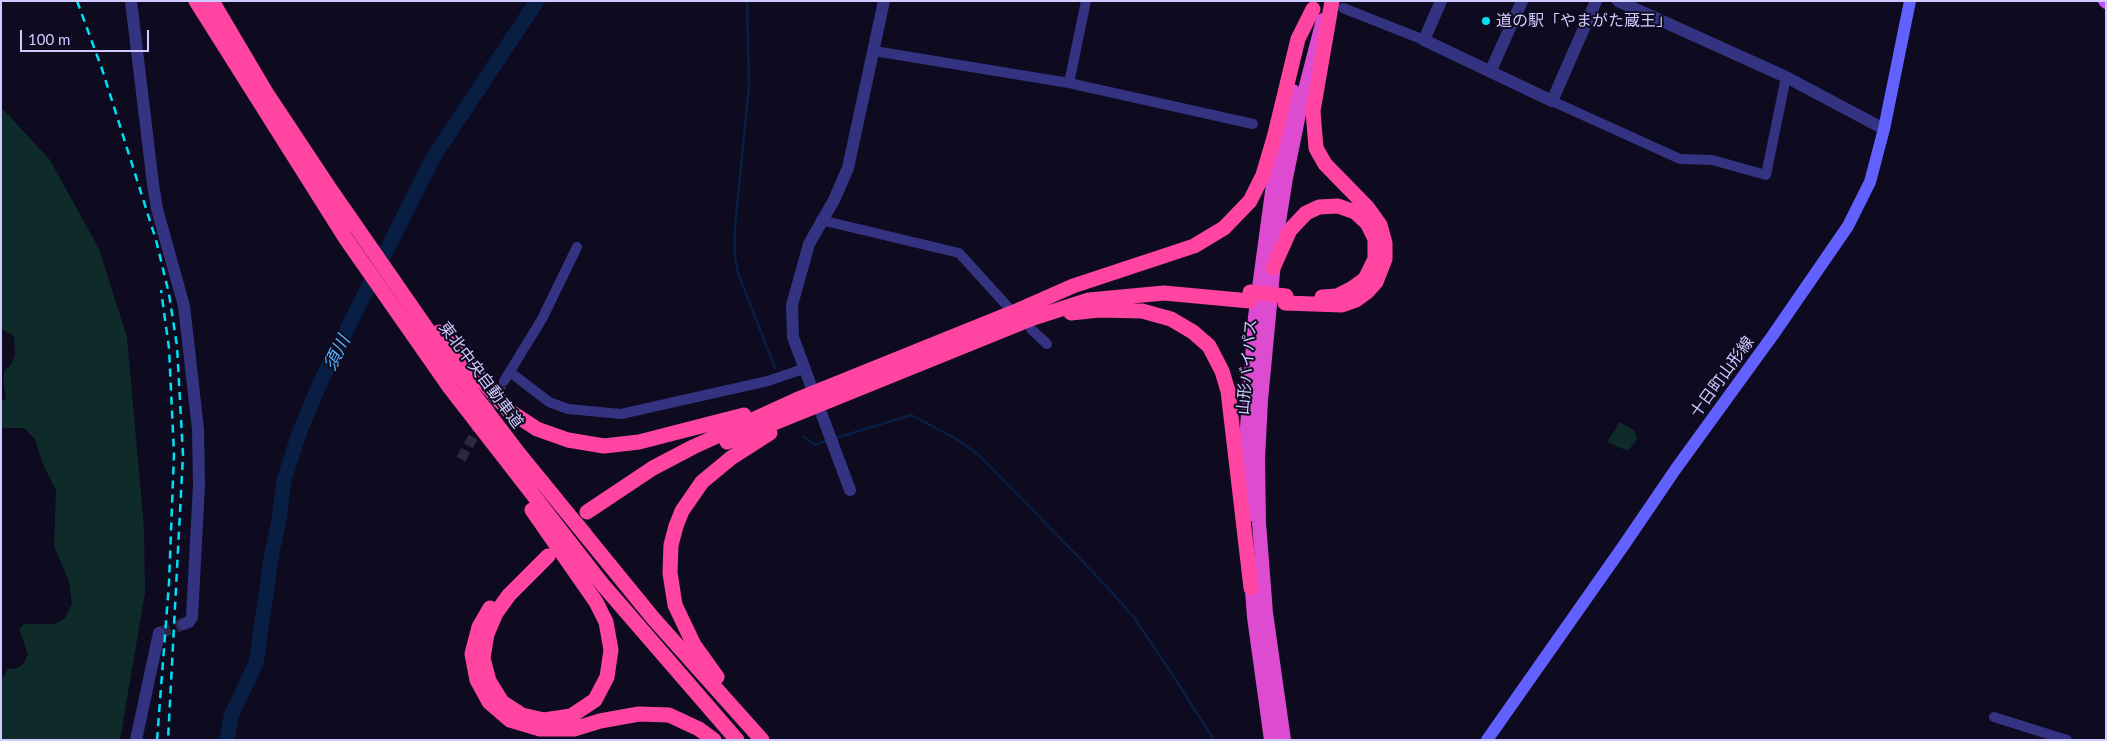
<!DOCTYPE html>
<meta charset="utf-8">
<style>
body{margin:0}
#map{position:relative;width:2107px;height:741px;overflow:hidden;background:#0e0b20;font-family:Lato,sans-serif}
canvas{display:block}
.frame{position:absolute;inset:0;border:2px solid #cfcaff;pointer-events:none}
.scale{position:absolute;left:20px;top:30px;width:129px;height:22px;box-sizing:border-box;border:2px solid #cfcaff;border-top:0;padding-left:6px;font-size:15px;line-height:18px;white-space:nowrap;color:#cfcaff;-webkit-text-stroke:4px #0e0b20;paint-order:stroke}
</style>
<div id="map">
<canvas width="2107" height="741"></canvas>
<div class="frame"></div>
<div class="scale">100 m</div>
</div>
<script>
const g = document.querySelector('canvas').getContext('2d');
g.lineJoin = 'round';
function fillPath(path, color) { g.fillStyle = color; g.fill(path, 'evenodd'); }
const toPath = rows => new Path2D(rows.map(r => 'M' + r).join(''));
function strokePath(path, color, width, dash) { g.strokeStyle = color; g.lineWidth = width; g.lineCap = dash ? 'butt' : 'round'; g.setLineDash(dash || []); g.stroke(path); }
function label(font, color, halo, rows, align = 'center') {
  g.font = font + ' Lato,"Noto Sans JP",sans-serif'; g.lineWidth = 4; g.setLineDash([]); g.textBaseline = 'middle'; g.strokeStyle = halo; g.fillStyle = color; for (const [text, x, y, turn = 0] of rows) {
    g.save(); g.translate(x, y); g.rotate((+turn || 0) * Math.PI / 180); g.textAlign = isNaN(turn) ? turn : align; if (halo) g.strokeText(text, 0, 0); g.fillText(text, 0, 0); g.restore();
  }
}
fillPath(toPath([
 [1,107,50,160,99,249,127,337,144,528,145,593,120,740,1,740,1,680,8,669,18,668,24,663,28,654,19,629,24,624,55,624,65,618,72,604,69,581,54,546,56,490,44,467,35,439,24,428,1,428,1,401,6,399,3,380,5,370,11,365,15,355,14,336,1,329],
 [1620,422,1635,431,1637,439,1628,451,1607,442]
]), '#0e2a29');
strokePath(toPath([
 [747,1,749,86,735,227,735,257,738,273,775,368],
 [804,437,815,445,828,440],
 [836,438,911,415,953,437,978,454,1093,572,1133,616,1174,677,1214,740]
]), '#081e42', 2.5);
strokePath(toPath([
 [227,740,231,716,256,663,272,553,279,520,284,480,301,428,321,381,434,156,537,1]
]), '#081e42', 15);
strokePath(toPath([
 [461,459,504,381]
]), '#2b2841', 10, [10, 5]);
strokePath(toPath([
 [159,633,184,624]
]), '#2b2841', 12, [12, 6]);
strokePath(toPath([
 [558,548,593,518]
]), '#2b2841', 15, [15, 8]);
strokePath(toPath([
 [1343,8,1424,40],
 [874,51,1069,83,1253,124],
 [1069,83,1086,1],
 [1552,101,1680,159,1712,160,1766,175,1786,77],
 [821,220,959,253,1009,308],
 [1031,329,1047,344],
 [510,372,549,402,568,409,621,414,768,381,803,369],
 [504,381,542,319,577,247],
 [1994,717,2067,740]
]), '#343382', 10);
strokePath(toPath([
 [131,1,153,184,157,209,184,306,198,429,199,485,192,617,189,622,184,624],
 [1441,1,1424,40,1552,101,1596,1],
 [1618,1,1786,77,1884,129],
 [1491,70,1522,1],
 [811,386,793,337,792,305,809,244,834,200,848,168,884,1],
 [822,415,850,490],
 [136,740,159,633]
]), '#343382', 12);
strokePath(toPath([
 [1487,740,1624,545,1675,470,1773,335,1848,226,1870,182,1884,129,1910,1]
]), '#6261ff', 12);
strokePath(toPath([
 [2104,1,2106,3]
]), '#bb51ff', 12);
strokePath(toPath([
 [1249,515,1247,428,1255,317,1274,177,1293,91],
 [1251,577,1254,617,1271,740],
 [1284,740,1266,613,1259,523,1258,459,1261,400,1276,241,1286,178,1300,109,1323,20]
]), '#dd4bd0', 14);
strokePath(toPath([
 [196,1,346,239,450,388,603,585,737,740],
 [212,1,267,94,330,189,459,375,520,455,653,618,762,740],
 [1273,268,1290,230,1306,213,1319,207,1338,206,1355,212,1367,223,1375,239,1375,259,1365,279,1351,289,1337,296,1322,297],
 [1285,303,1342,305,1356,300,1367,292,1376,282,1385,259,1385,243,1380,225,1367,207,1325,164,1316,148,1313,111,1332,1],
 [1071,313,1099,310,1142,311,1171,319,1193,332,1209,346,1222,371,1228,391,1251,588],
 [439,332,508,410,537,429,568,440,604,446,639,442,744,415],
 [727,442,1033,318,1089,300,1164,293,1250,301],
 [532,510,596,602,606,622,611,650,607,677,595,700,571,716,544,720,522,715,502,702,489,681,483,658,487,634,496,613,509,595,548,556],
 [587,512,653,468,693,447,796,400,1014,312,1073,286,1194,246,1224,228,1250,201,1263,175,1274,138,1298,39,1313,9],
 [490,608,479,627,472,654,477,680,489,702,510,720,540,729,574,729,600,721,639,714,669,715,699,729,714,740],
 [717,677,694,645,675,605,670,573,671,545,676,526,682,511,702,482,731,458,770,433]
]), '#ff45a1', 15);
strokePath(toPath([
 [77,1,102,69,156,240,169,294,177,346,183,455,168,740],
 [157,740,169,583,174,454,169,348,161,290]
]), '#00e1f5', 2.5, [8, 6]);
strokePath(toPath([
 [1250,292,1286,296]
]), '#ff45a1', 15);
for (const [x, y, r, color] of [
 [1486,21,5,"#00e1f5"]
]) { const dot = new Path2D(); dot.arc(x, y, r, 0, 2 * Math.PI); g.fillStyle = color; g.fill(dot); strokePath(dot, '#0e0b20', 2); }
label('16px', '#cfcaff', '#0e0b20', [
 ["道の駅「やまがた蔵王」",1496,21]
], 'left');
label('16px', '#cfcaff', '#0e0b20', [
 ["山形バイパス",1247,367,-85],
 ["東北中央自動車道",481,375,53],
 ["十日町山形線",1722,377,-54]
]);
label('italic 18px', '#58b5ff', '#0e0b20', [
 ["須川",337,353,-64]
]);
</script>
